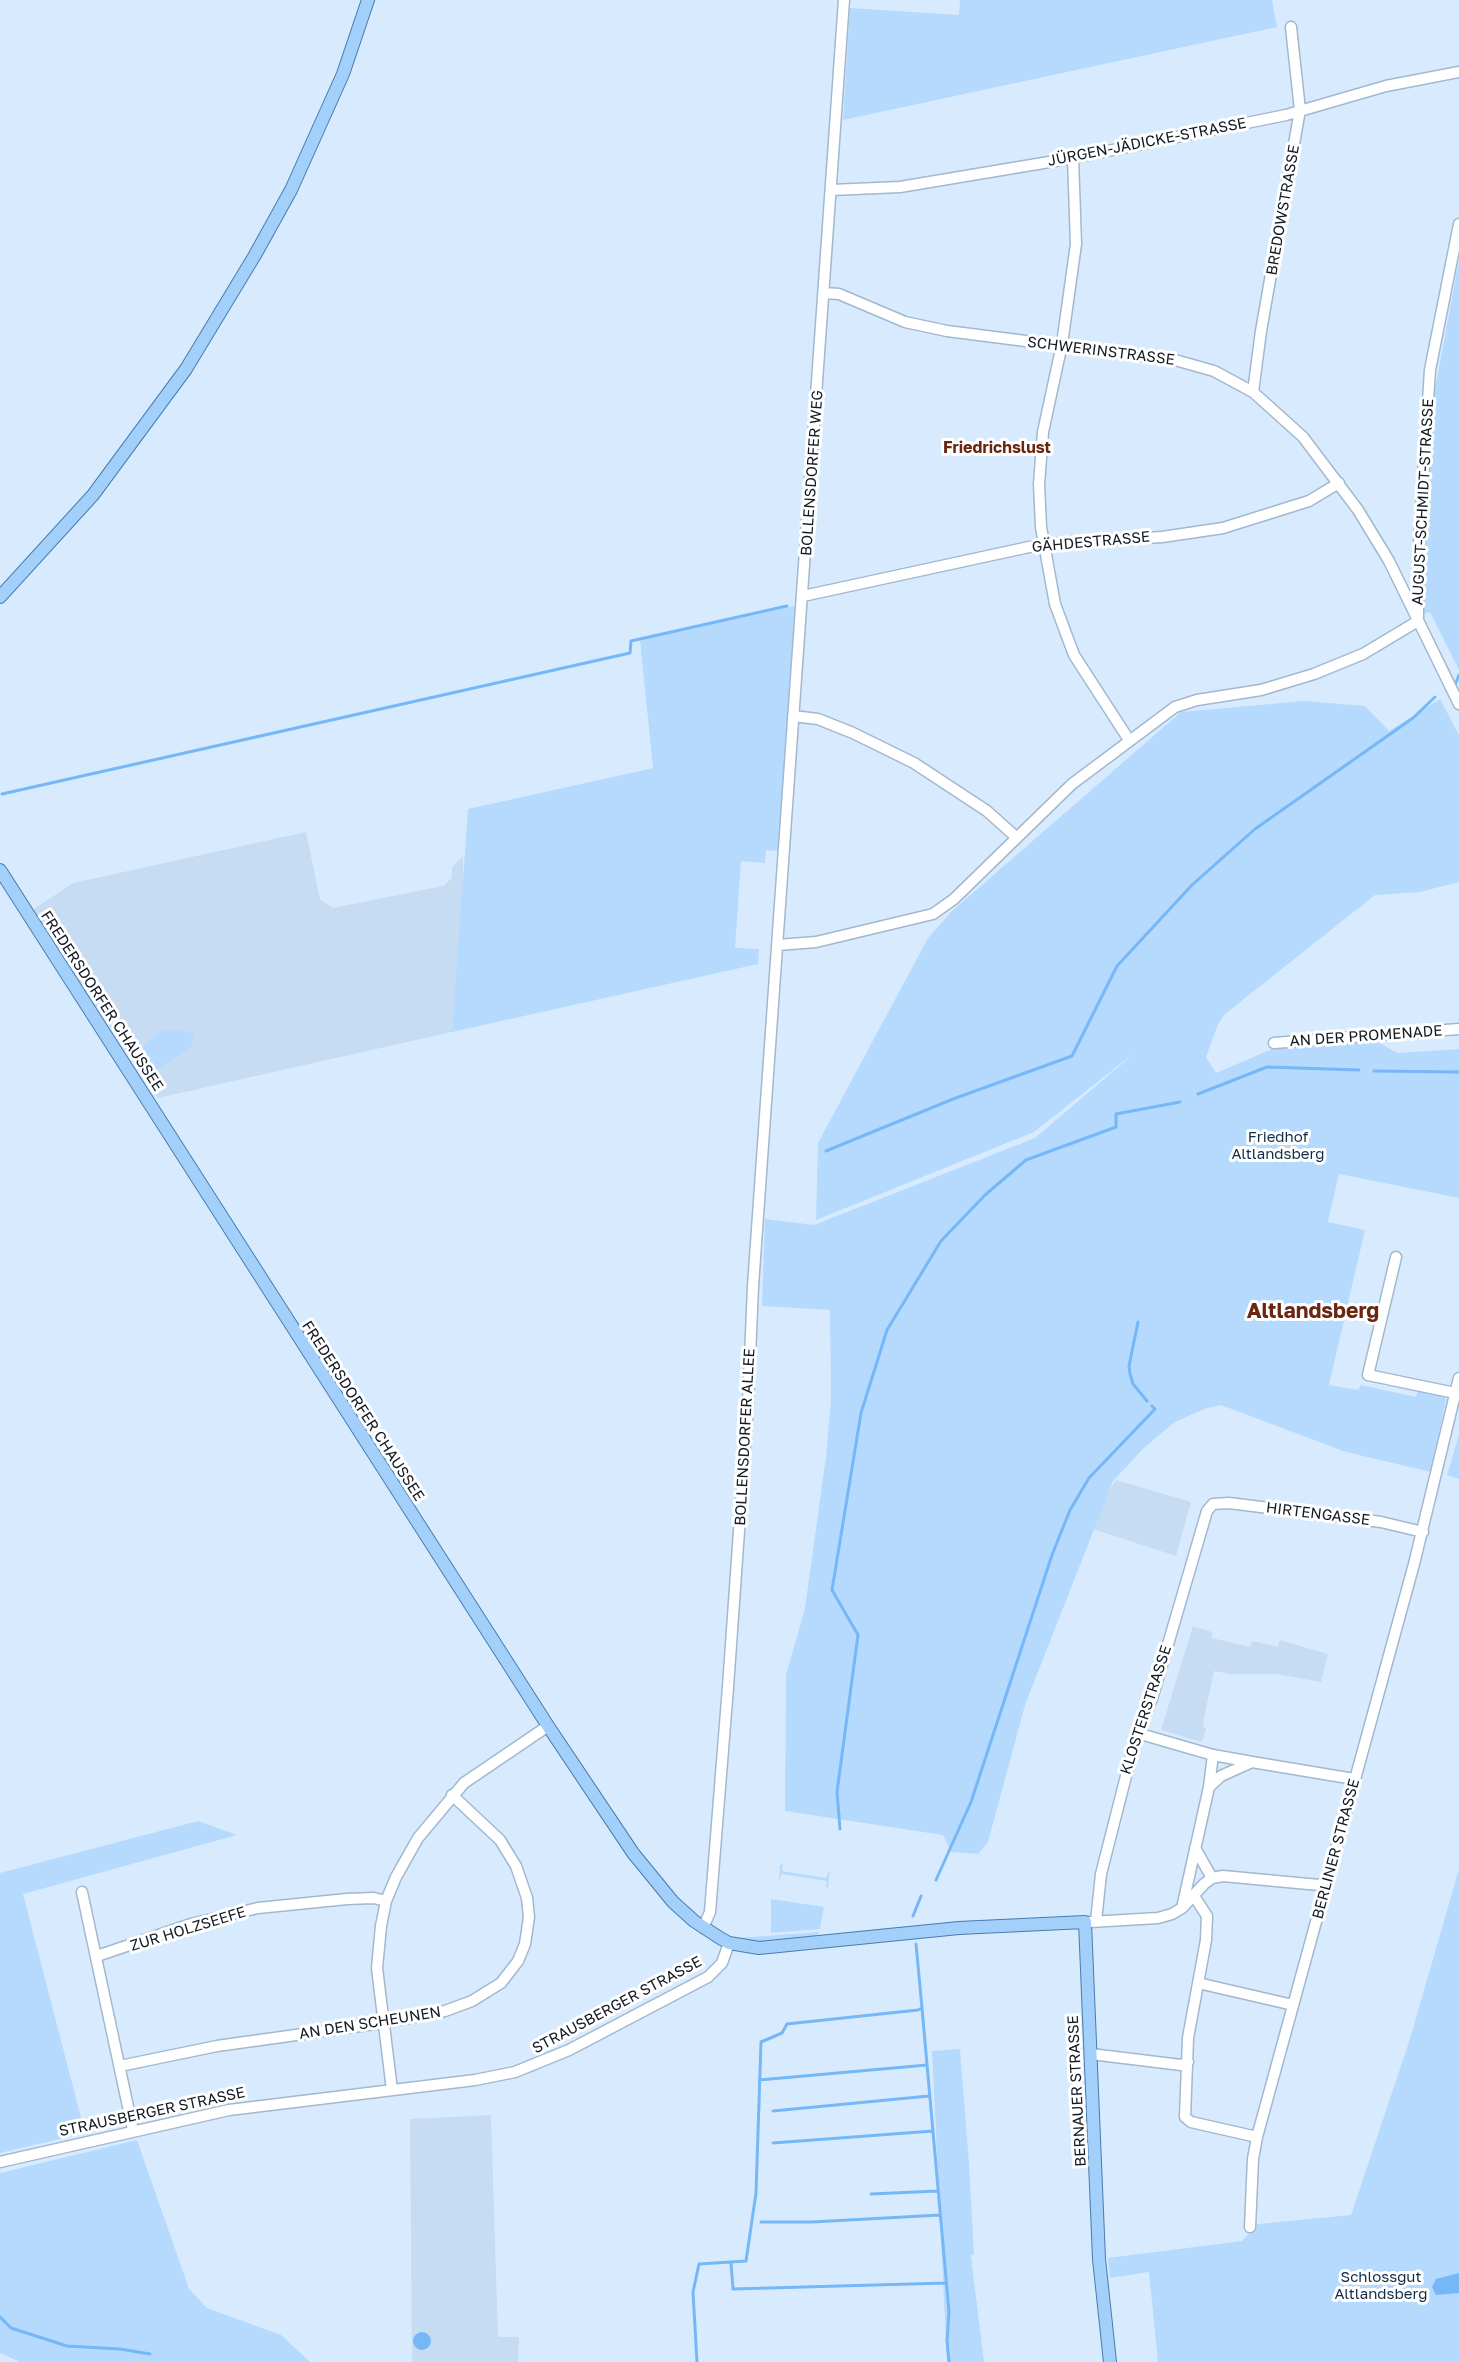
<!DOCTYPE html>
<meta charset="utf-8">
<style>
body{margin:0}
canvas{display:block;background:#d8ebfe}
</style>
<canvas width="1459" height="2362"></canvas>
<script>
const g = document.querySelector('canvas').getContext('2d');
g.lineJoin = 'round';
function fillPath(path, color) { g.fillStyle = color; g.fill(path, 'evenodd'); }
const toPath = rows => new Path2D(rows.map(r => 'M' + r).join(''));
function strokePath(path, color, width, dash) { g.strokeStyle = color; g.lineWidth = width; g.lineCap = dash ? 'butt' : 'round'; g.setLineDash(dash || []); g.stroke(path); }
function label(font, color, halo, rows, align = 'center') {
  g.font = font + ' "Golos Text",sans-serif'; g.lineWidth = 6; g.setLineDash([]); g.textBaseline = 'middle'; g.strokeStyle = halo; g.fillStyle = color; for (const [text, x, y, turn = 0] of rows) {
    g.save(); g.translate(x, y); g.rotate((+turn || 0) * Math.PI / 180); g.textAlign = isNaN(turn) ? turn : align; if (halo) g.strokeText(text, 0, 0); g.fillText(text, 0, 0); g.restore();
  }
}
fillPath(toPath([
 [306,832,320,899,333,908,443,886,452,878,452,867,463,856,463,894,452,1032,158,1098,31,911,73,883],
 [1116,1480,1191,1502,1176,1556,1090,1528,1097,1508],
 [1193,1626,1212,1632,1212,1638,1250,1647,1252,1641,1278,1647,1280,1640,1328,1654,1321,1682,1275,1674,1230,1674,1214,1671,1204,1718,1203,1727,1206,1728,1202,1742,1161,1730],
 [491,2115,498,2337,519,2337,518,2362,412,2362,410,2119]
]), '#c6dcf3');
fillPath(toPath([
 [960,0,1272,0,1277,27,843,120,850,8,959,15],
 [1459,260,1459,670,1430,612,1420,615,1429,422],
 [795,606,778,851,766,850,765,863,741,861,735,948,759,949,758,964,452,1032,468,809,653,768,640,640],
 [1440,699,1459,735,1459,882,1420,892,1375,895,1225,1014,1218,1024,1206,1057,1216,1073,1277,1047,1372,1039,1398,1053,1459,1049,1459,1198,1339,1174,1328,1222,1365,1230,1329,1385,1358,1390,1361,1385,1416,1397,1418,1390,1442,1395,1446,1399,1431,1472,1346,1452,1221,1405,1204,1409,1175,1422,1144,1448,1113,1481,1025,1705,988,1842,978,1854,951,1852,943,1835,785,1811,786,1675,805,1608,826,1457,831,1399,830,1310,762,1306,765,1219,814,1225,1035,1138,1137,1051,1034,1132,816,1220,818,1143,928,938,952,911,1181,712,1304,701,1365,706,1389,731],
 [182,1030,195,1033,192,1047,146,1076,139,1060,145,1044,161,1031],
 [1459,1435,1459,1479,1447,1475],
 [198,1821,237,1835,23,1894,85,2133,0,2153,0,1873],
 [783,1863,782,1871,826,1878,830,1869,828,1887,826,1888,827,1881,782,1874,779,1881,780,1865],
 [1459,1869,1459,2362,1158,2362,1149,2272,1110,2278,1108,2258,1242,2241,1258,2224,1351,2215,1409,2042],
 [771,1899,824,1907,820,1929,771,1933],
 [820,1932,813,1939,764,1942,737,1938],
 [960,2049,969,2164,974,2254,971,2256,984,2362,947,2362,932,2051],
 [137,2140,189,2289,207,2308,281,2335,310,2362,20,2362,0,2353,0,2173]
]), '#b5dafe');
fillPath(toPath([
 [1459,2273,1459,2293,1436,2295,1432,2287,1436,2279],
 '413 2341a9 9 0 1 1 18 0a9 9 0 1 1-18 0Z'
]), '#76b7f7');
strokePath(toPath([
 [1455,685,1459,675],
 [2,794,630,653,631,641,787,606],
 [1374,1071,1459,1072],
 [1198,1094,1267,1067,1359,1070],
 [826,1151,953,1099,1072,1056,1117,966,1192,885,1255,829,1413,718,1435,697],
 [1138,1322,1129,1366,1130,1374,1133,1384,1147,1401],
 [840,1829,837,1792,858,1635,832,1590,861,1413,887,1330,941,1241,985,1195,1026,1160,1116,1127,1116,1114,1180,1102],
 [936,1880,971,1802,1052,1555,1070,1510,1089,1478,1155,1409,1152,1406],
 [913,1916,921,1896],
 [922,2008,949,2312,947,2341,949,2362],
 [759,2080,927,2065],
 [773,2111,929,2096],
 [773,2143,933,2131],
 [871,2194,938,2191],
 [761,2222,812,2222,940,2215],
 [731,2263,733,2289,946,2283],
 [0,2317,11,2328,67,2346,120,2349,150,2354],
 [697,2362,693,2292,699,2264,746,2261,756,2193,761,2042,782,2033,787,2024,918,2010,922,2008,916,1944]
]), '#76b7f7', 3);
const minor = toPath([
 [1073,158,1076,244,1062,344,1043,432,1039,484,1041,527,1055,604,1074,655,1129,740],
 [831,190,900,187,1073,158,1286,115,1386,86,1459,72],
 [824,293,839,294,905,322,947,331,1175,360,1214,371,1253,392,1303,437,1358,510,1389,561,1459,704],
 [1253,392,1261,331,1300,110,1291,27],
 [803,596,1043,544,1162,537,1223,528,1309,501,1339,483],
 [1418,618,1418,558,1430,370,1459,224],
 [793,716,818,719,853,733,914,763,987,811,1016,837],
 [778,945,816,942,933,914,954,899,1072,784,1175,707,1197,700,1261,690,1314,674,1363,654,1418,621],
 [1274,1043,1459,1029],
 [1396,1257,1368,1375,1455,1393],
 [1137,1733,1213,1755,1252,1762],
 [1209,1787,1213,1755],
 [1195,1848,1212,1878],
 [82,1892,133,2130],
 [1194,1896,1207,1916,1206,1940,1188,2038,1185,2117,1191,2122,1257,2137],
 [1182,1908,1209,1787,1221,1776,1252,1762,1354,1779],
 [1096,1921,1101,1874,1137,1733,1152,1699,1207,1511,1213,1504,1229,1503,1381,1522,1423,1532],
 [1090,1922,1158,1918,1172,1914,1182,1908,1204,1884,1212,1878,1223,1876,1319,1885,1328,1880],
 [703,1928,710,1912,728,1687,748,1404,753,1286,844,0],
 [97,1956,191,1924,258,1908,347,1899,374,1898,386,1901],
 [1198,1983,1293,2005],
 [1091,2054,1181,2065,1188,2062],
 [120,2066,217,2046,382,2023,445,2011,472,2001,501,1983,518,1961,525,1944,529,1917,527,1898,516,1866,500,1840,452,1795],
 [392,2090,377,1968,381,1926,386,1901,396,1877,418,1838,464,1783,548,1726],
 [0,2162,229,2110,475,2080,515,2072,569,2050,708,1977,722,1963,729,1943],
 [1250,2227,1253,2159,1257,2137,1414,1564,1459,1378]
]);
const major = toPath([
 [0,597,93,495,186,369,255,255,291,190,343,74,368,0],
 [0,870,548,1726,633,1853,673,1902,694,1921,720,1938,729,1943,759,1948,959,1928,1085,1922,1099,2259,1110,2362]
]);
strokePath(minor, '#a2b8cf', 13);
strokePath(major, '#477cae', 14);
strokePath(minor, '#fff', 10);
strokePath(major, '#a2d0fb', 12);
label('15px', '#121a23', '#fff', [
 ["JÜRGEN-JÄDICKE-STRASSE",1147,142,-11],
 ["BREDOWSTRASSE",1283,210,-80],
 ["SCHWERINSTRASSE",1101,351,7],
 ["BOLLENSDORFER WEG",812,473,-86],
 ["AUGUST-SCHMIDT-STRASSE",1423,502,-87],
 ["GÄHDESTRASSE",1091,542,-5],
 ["FREDERSDORFER CHAUSSEE",102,1001,57],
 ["AN DER PROMENADE",1366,1036,-4],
 ["FREDERSDORFER CHAUSSEE",363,1411,57],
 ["BOLLENSDORFER ALLEE",745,1437,-87],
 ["HIRTENGASSE",1318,1514,7],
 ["KLOSTERSTRASSE",1146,1710,-72],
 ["BERLINER STRASSE",1336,1849,-75],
 ["ZUR HOLZSEEFE",188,1929,-17],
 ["STRAUSBERGER STRASSE",617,2005,-28],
 ["AN DEN SCHEUNEN",370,2023,-9],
 ["BERNAUER STRASSE",1077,2091,-93],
 ["STRAUSBERGER STRASSE",152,2112,-12]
]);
label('15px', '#122d47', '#fff', [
 ["Friedhof",1278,1137],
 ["Altlandsberg",1278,1154],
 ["Schlossgut",1381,2277],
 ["Altlandsberg",1381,2294]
]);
label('bold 16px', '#692710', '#fff', [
 ["Friedrichslust",997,448]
]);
label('bold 21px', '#692710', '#fff', [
 ["Altlandsberg",1313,1311]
]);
</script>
